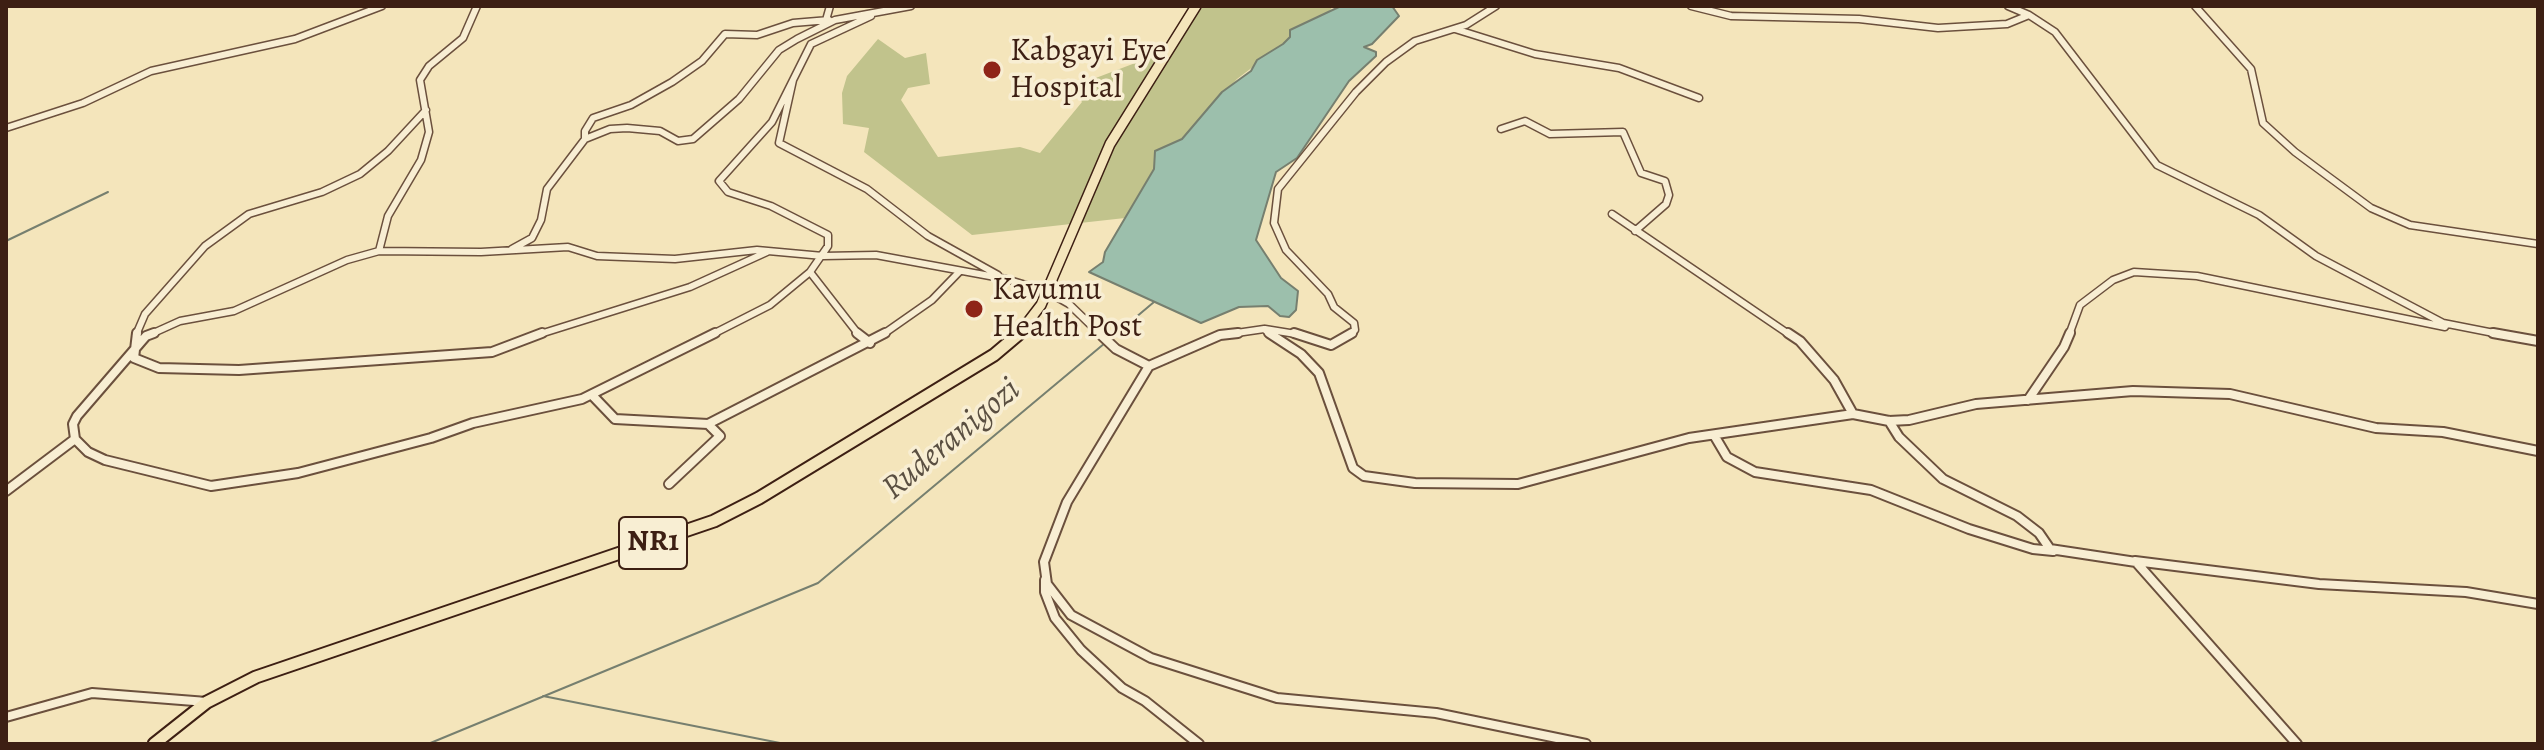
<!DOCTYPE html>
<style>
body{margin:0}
#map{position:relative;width:2544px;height:750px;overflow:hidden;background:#f4e5bb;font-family:Alegreya,serif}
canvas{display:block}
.frame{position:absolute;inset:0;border:8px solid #3d1f13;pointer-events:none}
</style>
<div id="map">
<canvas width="2544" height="750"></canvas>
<div class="frame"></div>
</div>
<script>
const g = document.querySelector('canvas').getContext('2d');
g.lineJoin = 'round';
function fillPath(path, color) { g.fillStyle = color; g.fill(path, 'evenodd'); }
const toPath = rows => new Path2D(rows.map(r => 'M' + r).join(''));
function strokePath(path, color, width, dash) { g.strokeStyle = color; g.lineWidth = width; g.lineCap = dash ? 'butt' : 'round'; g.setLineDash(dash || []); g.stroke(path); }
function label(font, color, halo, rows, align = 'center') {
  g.font = font + ' Alegreya,serif'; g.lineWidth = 7; g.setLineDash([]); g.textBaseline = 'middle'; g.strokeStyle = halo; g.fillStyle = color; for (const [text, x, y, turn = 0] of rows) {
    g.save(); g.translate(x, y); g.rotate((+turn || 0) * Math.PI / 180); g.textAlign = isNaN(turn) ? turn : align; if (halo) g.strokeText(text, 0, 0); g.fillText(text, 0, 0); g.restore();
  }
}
fillPath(toPath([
 [1196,6,1333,6,1328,13,1290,31,1290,37,1283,44,1237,79,1182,139,1155,151,1154,168,1125,218,972,235,864,152,869,128,843,124,842,93,847,76,878,39,905,58,926,53,930,84,908,88,901,100,938,157,1020,147,1040,153,1082,102,1072,87,1159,54]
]), '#c1c38c');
const water = toPath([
 [1341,6,1392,6,1399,16,1372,44,1364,47,1376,52,1376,56,1349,81,1297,158,1276,172,1256,240,1281,278,1298,291,1296,310,1289,317,1280,316,1268,306,1239,307,1201,323,1089,272,1103,262,1105,252,1154,169,1155,151,1182,139,1222,92,1251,71,1257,60,1283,44,1290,37,1290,30,1341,6]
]);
fillPath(water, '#9cbfac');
strokePath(water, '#767f6f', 2);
strokePath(toPath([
 [6,241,108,192],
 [1110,339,1154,302],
 [543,696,785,744],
 [428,744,818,583,1105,343]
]), '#767f6f', 2);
const minorFar1 = toPath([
 [1691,6,1731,16,1859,19,1938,28,2007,24,2029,15,2055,32,2157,165,2259,215,2316,256,2443,323,2504,335],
 [2008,6,2029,15],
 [2195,6,2251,69,2263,123,2295,152,2371,208,2410,225,2538,244],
 [826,20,830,6],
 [1455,29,1535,54,1619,68,1699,98],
 [793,80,779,143,867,189,928,236,998,275],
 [6,128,83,103,151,71,295,39,382,6],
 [1501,129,1525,121,1550,134,1623,132,1641,173,1665,181,1669,195,1666,204,1635,231],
 [585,139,585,131,593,118,631,105,672,82,702,61,725,34,757,35,793,23,829,20],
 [1612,214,1790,335],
 [512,249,532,238,541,220,547,189,585,139,610,129,627,128,660,131,678,141,693,139,739,99,779,50,797,39,835,20,911,6],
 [379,251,388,216,421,160,429,132,420,80,429,66,463,38,477,6],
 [810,272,859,335],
 [1265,329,1302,335],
 [136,335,145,314,205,246,249,214,322,192,360,174,388,151,426,110],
 [149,335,180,321,234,311,347,260,379,251,481,252,568,247,597,256,675,259,757,250,823,256,876,255,1006,279,1046,291,1069,304,1101,335],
 [537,335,690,287,767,252],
 [711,335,770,305,810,272,828,246,828,235,771,206,728,192,719,181,772,122,811,44,871,16],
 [882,335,932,300,960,271],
 [1223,335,1264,329,1272,335],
 [1350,335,1355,330,1354,323,1334,307,1328,294,1286,250,1274,223,1278,189,1356,92,1386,62,1415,41,1466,25,1496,6],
 [2069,335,2080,305,2113,280,2134,272,2197,276,2445,327]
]);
const minor = toPath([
 [137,333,134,358,159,368,239,370,492,352,542,333],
 [857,333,870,343],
 [1099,333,1116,349,1149,366],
 [1238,333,1220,335,1149,366,1067,502,1044,562,1047,584,1071,615,1151,658,1277,698,1436,713,1586,744],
 [1269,333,1301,354,1319,373,1353,468,1364,476,1415,483,1518,484,1689,438,1853,414,1889,421,1909,420,1976,404,2133,391,2230,394,2376,428,2443,432,2538,451],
 [1294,333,1331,345,1352,333],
 [1788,333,1800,341,1834,380,1853,414],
 [2493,333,2538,341],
 [592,395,615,419,708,424,885,333],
 [2028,400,2064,347,2070,333],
 [1889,421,1899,437,1943,479,2017,516,2039,533,2050,549,2136,562,2297,744],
 [1714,435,1727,457,1755,472,1871,490,1969,529,2033,549,2053,551],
 [75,439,88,452,105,460,211,486,298,473,431,438,473,423,582,399,715,333],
 [669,484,720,436,708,424],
 [6,491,75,439,73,424,77,416,146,336,154,333],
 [2135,561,2319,584,2466,592,2538,604],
 [1045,580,1045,592,1055,618,1081,650,1122,688,1145,701,1199,744],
 [6,717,92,693,207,702]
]);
const highwayFar1 = toPath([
 [1018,335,1041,305,1110,144,1196,6]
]);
const highway = toPath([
 [154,744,207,702,256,677,714,521,759,498,994,355,1020,333]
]);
strokePath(minorFar1, '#6b503d', 9);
strokePath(minor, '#6b503d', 12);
strokePath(highwayFar1, '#3d1f13', 12);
strokePath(highway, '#3d1f13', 15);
strokePath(minorFar1, '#f8eed3', 6);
strokePath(minor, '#f8eed3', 8);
strokePath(highwayFar1, '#f4e5bb', 9);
strokePath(highway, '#f4e5bb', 11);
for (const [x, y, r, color] of [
 [992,70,10,"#8f2418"],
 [974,309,10,"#8f2418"]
]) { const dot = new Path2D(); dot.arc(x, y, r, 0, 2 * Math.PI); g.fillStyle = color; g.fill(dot); strokePath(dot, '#f8eed3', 3); }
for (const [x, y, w] of [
 [653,543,68]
]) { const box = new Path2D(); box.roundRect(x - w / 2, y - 26, w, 52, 6); g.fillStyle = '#f8eed3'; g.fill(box); strokePath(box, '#3d1f13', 2); }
label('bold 30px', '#3d1f13', null, [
 ["NR1",653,543]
]);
label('32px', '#3d1f13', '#f8eed3', [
 ["Kabgayi Eye",1010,52],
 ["Hospital",1010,89],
 ["Kavumu",992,291],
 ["Health Post",992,328]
], 'left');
label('italic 34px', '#5a4f41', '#f8eed3', [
 ["Ruderanigozi",952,440,-40]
]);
</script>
